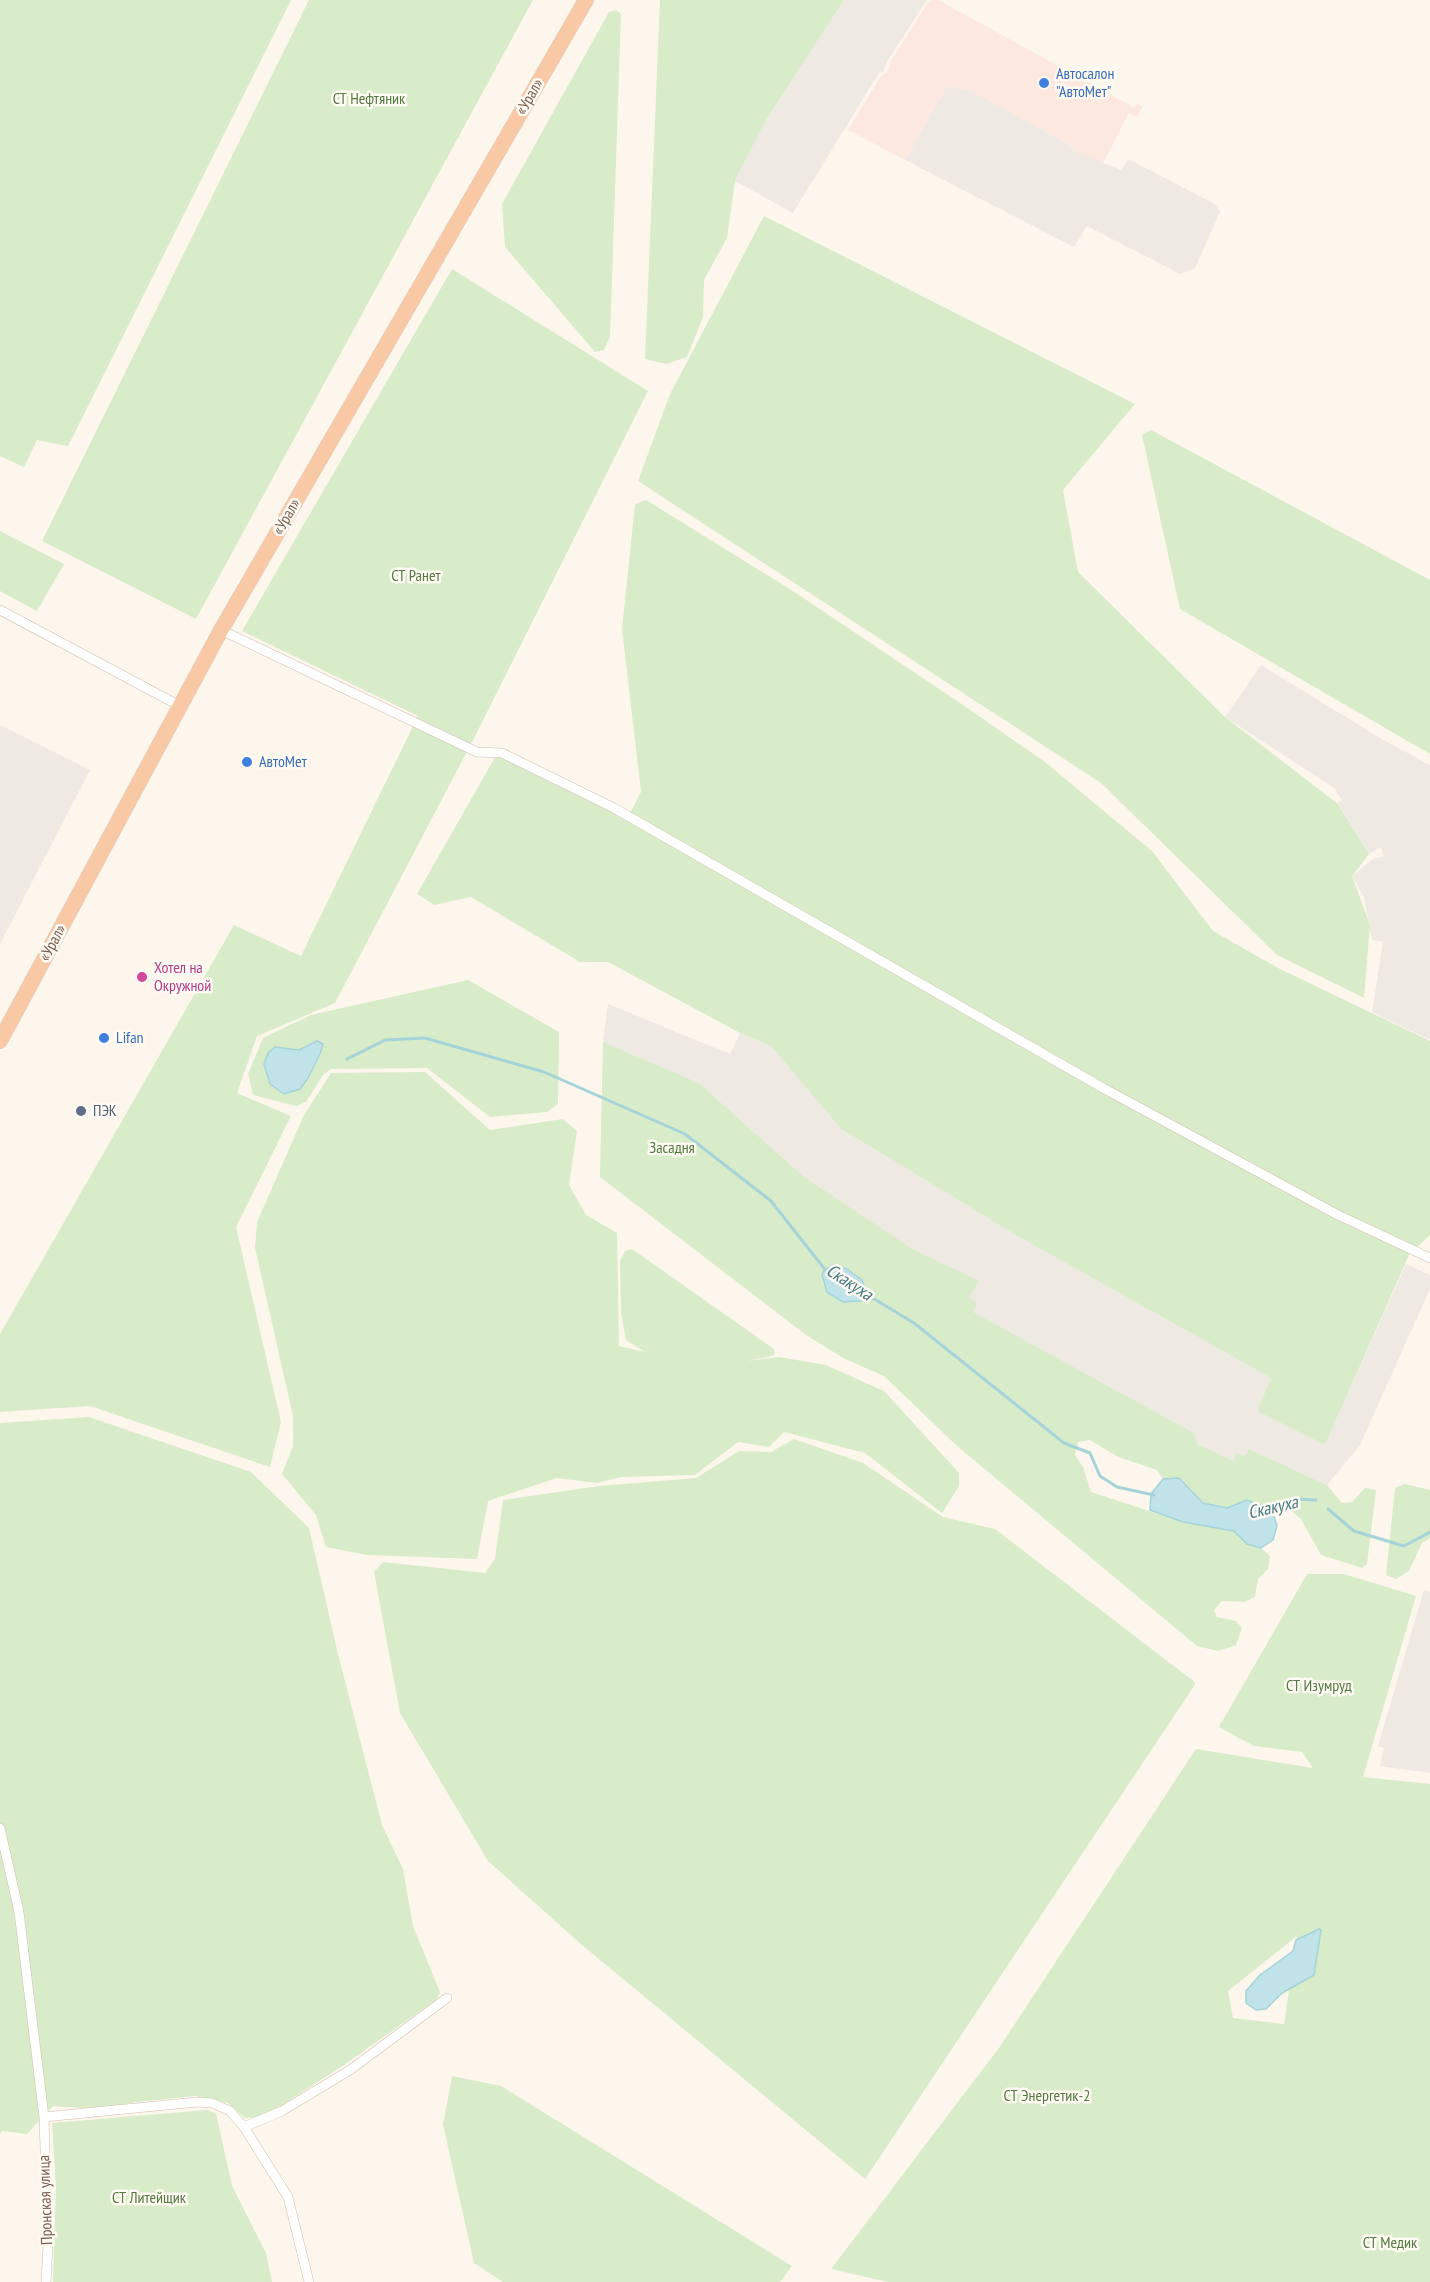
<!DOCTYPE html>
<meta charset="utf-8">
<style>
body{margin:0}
canvas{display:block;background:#fdf6ec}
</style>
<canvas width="1430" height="2282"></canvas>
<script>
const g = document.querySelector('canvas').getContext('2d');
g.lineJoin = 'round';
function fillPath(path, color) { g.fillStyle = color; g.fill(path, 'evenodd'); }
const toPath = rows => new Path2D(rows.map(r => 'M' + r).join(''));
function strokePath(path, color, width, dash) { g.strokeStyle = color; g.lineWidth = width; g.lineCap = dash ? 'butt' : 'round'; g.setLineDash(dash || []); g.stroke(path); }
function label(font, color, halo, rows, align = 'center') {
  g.font = font + ' "PT Sans Narrow",sans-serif'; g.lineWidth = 5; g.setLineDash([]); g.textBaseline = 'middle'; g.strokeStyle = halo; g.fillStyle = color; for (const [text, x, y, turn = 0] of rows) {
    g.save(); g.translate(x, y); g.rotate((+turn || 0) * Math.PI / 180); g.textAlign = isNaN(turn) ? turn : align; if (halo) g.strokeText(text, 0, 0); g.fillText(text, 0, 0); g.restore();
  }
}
fillPath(toPath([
 [933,0,938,0,1133,107,1135,107,1137,103,1143,106,1137,117,1129,113,1103,163,1075,151,1070,145,1021,118,947,86,905,160,848,130,881,76,888,72,890,62,927,4]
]), '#fde8e0');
fillPath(toPath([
 [844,0,927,0,888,60,883,73,880,71,793,213,735,181,766,120],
 [947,86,973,92,1070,145,1075,151,1121,170,1128,159,1215,204,1220,212,1195,268,1180,274,1087,226,1074,247,905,160],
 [1261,665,1380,738,1430,765,1430,1040,1372,1012,1383,942,1372,940,1364,897,1352,876,1373,859,1384,856,1381,847,1369,854,1338,803,1342,800,1334,788,1225,717],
 [0,725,90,770,0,944],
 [608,1004,730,1054,740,1033,771,1046,841,1129,1021,1238,1271,1378,1257,1411,1325,1445,1406,1264,1430,1275,1430,1289,1360,1445,1327,1485,1249,1449,1246,1457,1234,1461,1197,1444,1194,1433,972,1312,969,1298,978,1281,913,1249,803,1176,699,1083,603,1042],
 [1424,1590,1430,1592,1430,1773,1380,1766,1384,1748,1378,1746]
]), '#efe9e4');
fillPath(toPath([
 [0,0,291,0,68,446,37,440,24,467,0,456],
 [309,0,533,0,196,619,42,541],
 [660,0,844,0,766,120,735,181,727,238,704,280,703,317,687,357,666,364,645,359],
 [616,10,621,14,610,337,604,350,595,352,505,247,502,204,609,12],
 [764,216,1135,404,1063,490,1078,572,1225,717,1338,804,1369,854,1352,876,1370,925,1364,998,1277,955,1101,783,638,481,670,394],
 [452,269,648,391,473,740,335,1003,257,1036,237,1093,291,1116,236,1227,281,1422,270,1467,90,1406,0,1412,0,1334,234,925,301,956,418,716,242,631],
 [1151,430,1430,580,1430,754,1180,609,1142,435],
 [646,500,793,591,963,705,1045,762,1152,851,1213,931,1278,968,1430,1041,1430,1235,1409,1255,1325,1445,1257,1411,1271,1378,1021,1238,841,1129,771,1046,740,1033,608,962,580,962,471,897,434,905,417,894,494,759,501,754,628,817,641,792,622,629,635,504],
 [0,531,64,564,37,611,0,591],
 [468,980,559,1032,558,1104,547,1112,490,1117,427,1068,331,1069,323,1075,306,1102,296,1106,253,1095,248,1074,263,1038,311,1015],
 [275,1047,299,1050,308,1078,301,1089,284,1094],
 [603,1042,699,1083,803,1176,913,1249,979,1281,969,1298,977,1303,973,1312,1194,1433,1197,1444,1234,1461,1236,1453,1245,1456,1249,1449,1327,1485,1342,1503,1352,1502,1365,1488,1376,1490,1367,1564,1362,1568,1321,1555,1301,1519,1289,1509,1272,1510,1247,1500,1227,1508,1203,1503,1179,1478,1163,1479,1157,1470,1118,1457,1090,1440,1078,1442,1075,1455,1083,1467,1091,1492,1183,1522,1234,1531,1247,1544,1261,1548,1270,1556,1268,1569,1258,1579,1255,1597,1244,1602,1222,1601,1214,1610,1217,1617,1236,1621,1242,1628,1236,1645,1218,1651,1197,1646,957,1446,884,1376,845,1359,806,1335,600,1177],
 [425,1072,490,1130,563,1119,577,1131,569,1185,586,1215,617,1233,619,1346,645,1352,626,1340,621,1313,620,1261,625,1251,632,1249,774,1349,775,1354,772,1356,746,1361,779,1357,826,1365,884,1391,959,1473,959,1486,942,1513,865,1453,784,1432,769,1447,738,1442,695,1475,621,1477,597,1483,557,1478,488,1501,477,1559,367,1555,326,1547,316,1515,282,1474,293,1446,293,1416,255,1248,257,1222,304,1115,331,1073],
 [89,1417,251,1472,309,1528,338,1654,382,1825,403,1869,413,1926,440,1992,437,1999,344,2065,279,2107,257,2117,245,2118,228,2103,195,2096,136,2102,94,2109,53,2106,27,2134,2,2131,0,2134,0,1423],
 [794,1439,863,1463,943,1517,995,1529,1196,1683,865,2179,582,1945,488,1861,400,1713,374,1572,383,1562,485,1573,495,1559,503,1500,599,1486,696,1478,739,1451,771,1452],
 [1405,1484,1430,1490,1430,1538,1422,1543,1409,1571,1396,1579,1386,1575,1395,1488],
 [1307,1574,1344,1574,1416,1596,1363,1777,1430,1784,1430,2282,888,2282,831,2269,999,2048,1196,1749,1313,1768,1302,1752,1254,1746,1219,1727],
 [1297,1936,1284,2024,1233,2018,1228,1991],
 [452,2076,501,2086,792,2266,780,2282,503,2282,474,2263,443,2125],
 [207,2110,216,2113,232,2186,266,2253,272,2282,53,2282,56,2187,52,2123]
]), '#d8ecc9');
const water = toPath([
 [317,1041,323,1044,320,1054,308,1078,300,1089,284,1094,270,1084,264,1064,268,1053,275,1047,299,1050,317,1041],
 [834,1265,847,1269,862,1280,867,1293,861,1301,843,1302,827,1292,822,1275,824,1270,834,1265],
 [1179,1478,1203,1503,1227,1508,1247,1500,1272,1510,1277,1526,1273,1540,1261,1548,1247,1544,1234,1531,1183,1522,1150,1510,1151,1494,1163,1479,1179,1478],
 [1319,1929,1321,1930,1314,1975,1282,1993,1266,2009,1256,2010,1246,2003,1246,1991,1260,1975,1293,1951,1296,1940,1319,1929]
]);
fillPath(water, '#bfe3e8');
strokePath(water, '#a5d3da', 1.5);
strokePath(toPath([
 [347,1059,385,1040,425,1038,544,1072,685,1134,771,1201,827,1272],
 [863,1294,876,1300,914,1323,1064,1443,1090,1453,1100,1476,1117,1487,1154,1495],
 [1328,1509,1354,1531,1404,1546,1430,1532],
 [1270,1511,1295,1499,1316,1500]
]), '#a5d3da', 3);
const minor = toPath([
 [0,610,180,706],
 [221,630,477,752,502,753,614,808,1103,1088,1336,1214,1430,1258],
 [0,1828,19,1912,44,2117,48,2245,46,2282],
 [44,2117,197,2102,212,2103,230,2111,244,2127,288,2197,309,2282],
 [244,2127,282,2111,350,2070,447,1998]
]);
const trunk = toPath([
 [0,1041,221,630,586,0]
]);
strokePath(minor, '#d1beb0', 10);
strokePath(trunk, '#dad1cd', 16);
strokePath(minor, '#fff', 9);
strokePath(trunk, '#f9c8a4', 15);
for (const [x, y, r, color] of [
 [1044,83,6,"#3f7fe0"],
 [247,762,6,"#3f7fe0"],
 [142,977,6,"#d1479c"],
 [104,1038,6,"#3f7fe0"],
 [81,1111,6,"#5c6f8a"]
]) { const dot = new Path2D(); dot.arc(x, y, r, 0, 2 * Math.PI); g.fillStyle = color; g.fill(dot); strokePath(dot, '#fffaf3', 2); }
label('16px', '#366cbe', '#fffaf3', [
 ["Автосалон",1056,74],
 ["\"АвтоМет\"",1056,92],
 ["АвтоМет",259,762],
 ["Lifan",116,1038]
], 'left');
label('16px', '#7a5c4d', '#fffaf3', [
 ["«Урал»",530,97,-60],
 ["«Урал»",287,517,-60],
 ["«Урал»",53,943,-62],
 ["Пронская улица",46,2200,-92]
]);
label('16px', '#537a41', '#fffaf3', [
 ["СТ Нефтяник",369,99],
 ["СТ Ранет",416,576],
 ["Засадня",672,1148],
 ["СТ Изумруд",1319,1686],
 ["СТ Энергетик-2",1047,2096],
 ["СТ Литейщик",149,2198],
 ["СТ Медик",1390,2243]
]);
label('16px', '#b23c85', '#fffaf3', [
 ["Хотел на",154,968],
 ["Окружной",154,986]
], 'left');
label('16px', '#4e5e75', '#fffaf3', [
 ["ПЭК",93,1111]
], 'left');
label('italic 18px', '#437c86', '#fffaf3', [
 ["Скакуха",849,1283,33],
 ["Скакуха",1273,1508,-13]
]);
</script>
